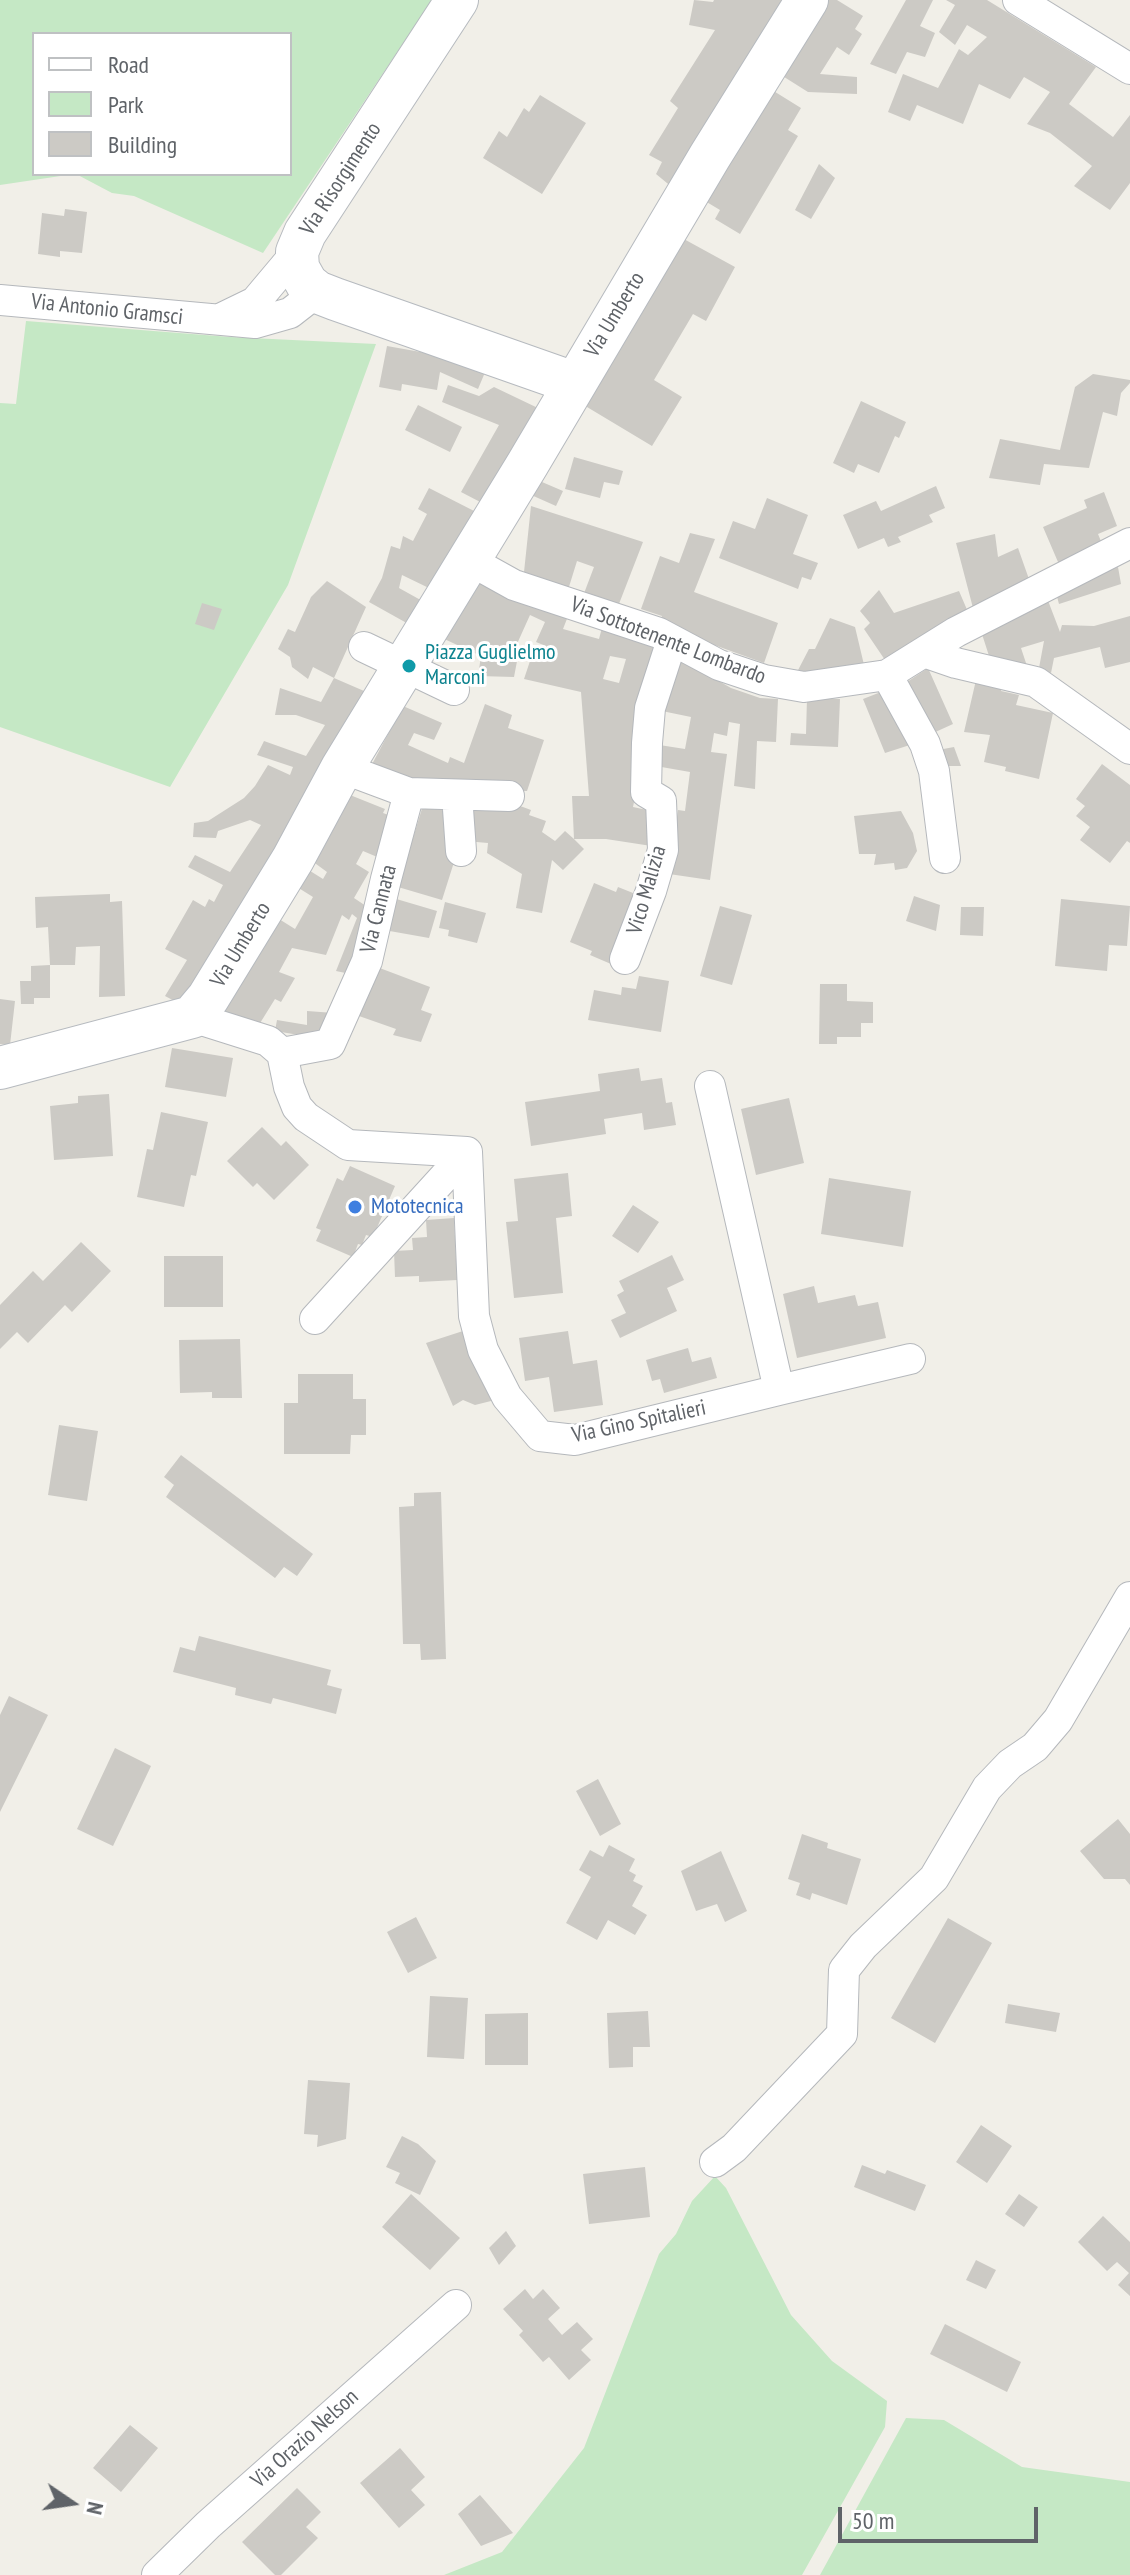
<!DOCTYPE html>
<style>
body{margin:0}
#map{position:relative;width:1130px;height:2575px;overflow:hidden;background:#f1efe8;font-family:"PT Sans Narrow",sans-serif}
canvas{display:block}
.legend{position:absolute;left:32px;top:32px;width:260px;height:144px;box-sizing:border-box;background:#fff;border:2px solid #bfc1c3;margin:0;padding:10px 14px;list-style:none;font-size:24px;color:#5f6368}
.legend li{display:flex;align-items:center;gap:16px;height:40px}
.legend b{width:40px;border:2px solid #bfc1c3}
.north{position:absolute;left:32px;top:2463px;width:80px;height:80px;-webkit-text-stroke:6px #fff;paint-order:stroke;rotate:103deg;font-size:22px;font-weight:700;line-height:32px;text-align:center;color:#5f6368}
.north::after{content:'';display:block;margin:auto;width:28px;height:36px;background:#5f6368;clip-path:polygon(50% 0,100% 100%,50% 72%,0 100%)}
.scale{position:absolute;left:838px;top:2507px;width:200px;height:36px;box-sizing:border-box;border:4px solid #5f6368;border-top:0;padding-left:10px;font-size:24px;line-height:28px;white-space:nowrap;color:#5f6368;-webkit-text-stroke:6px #fff;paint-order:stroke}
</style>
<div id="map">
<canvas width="1130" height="2575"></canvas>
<ul class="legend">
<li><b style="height:10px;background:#fff"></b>Road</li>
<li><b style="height:22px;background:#c5e8c5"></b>Park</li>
<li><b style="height:22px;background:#cccac5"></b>Building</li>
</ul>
<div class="north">N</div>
<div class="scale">50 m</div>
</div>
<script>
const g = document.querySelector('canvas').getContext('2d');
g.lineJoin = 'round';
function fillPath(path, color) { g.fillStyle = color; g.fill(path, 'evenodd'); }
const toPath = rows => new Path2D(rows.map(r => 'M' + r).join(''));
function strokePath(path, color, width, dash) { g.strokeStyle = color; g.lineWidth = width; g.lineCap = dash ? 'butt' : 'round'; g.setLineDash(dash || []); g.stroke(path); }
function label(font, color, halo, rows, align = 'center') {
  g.font = font + ' "PT Sans Narrow",sans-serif'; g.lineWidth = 6; g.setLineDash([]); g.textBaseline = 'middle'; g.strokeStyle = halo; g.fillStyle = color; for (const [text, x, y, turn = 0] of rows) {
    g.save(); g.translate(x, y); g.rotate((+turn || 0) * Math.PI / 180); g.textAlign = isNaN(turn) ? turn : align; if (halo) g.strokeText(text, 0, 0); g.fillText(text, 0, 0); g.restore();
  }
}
fillPath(toPath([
 [0,0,432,0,263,253,134,196,112,193,76,174,290,174,290,34,34,34,34,174,74,174,0,185],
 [26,321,230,337,376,344,288,585,170,787,0,727,0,403,16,404],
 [715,2176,726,2188,791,2315,832,2361,887,2401,885,2427,802,2575,444,2575,502,2552,584,2448,659,2254,676,2234,692,2201],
 [906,2418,944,2420,1022,2467,1130,2482,1130,2575,820,2575]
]), '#c5e8c5');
fillPath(toPath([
 [694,0,713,2,714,0,789,0,673,188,656,174,662,162,649,155,678,108,670,101,715,30,689,25],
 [827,0,837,0,863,16,855,29,862,34,849,55,837,47,820,74,857,77,857,94,808,92,781,75],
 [906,0,933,0,920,26,935,33,925,57,907,52,896,74,870,64],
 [946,0,987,0,1096,67,1069,104,1113,137,1130,115,1130,183,1110,210,1074,186,1092,166,1050,133,1027,124,1050,92,1024,77,1010,99,979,84,963,124,917,105,910,121,888,112,903,74,938,88,959,49,968,55,987,37,967,25,955,45,939,32,955,5],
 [772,90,801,108,788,130,798,136,740,234,715,219,720,210,705,201],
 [540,95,586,123,542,194,483,158,499,131,507,137,524,108,529,112],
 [819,164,835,178,811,219,795,210],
 [65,209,87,212,82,253,60,251,60,257,38,254,42,213,64,216],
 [682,238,735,267,706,321,693,314,654,380,682,397,652,446,582,404],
 [387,346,443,356,486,370,478,389,440,372,437,390,402,384,401,391,379,387],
 [1093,374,1130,380,1130,383,1121,393,1117,416,1103,412,1089,468,1044,464,1040,485,989,478,1000,439,1060,450,1075,387],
 [448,385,479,396,494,387,540,409,484,504,461,492,499,425,442,402],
 [861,401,906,422,899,438,895,436,879,473,858,464,854,473,833,463],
 [418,405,462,427,450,452,405,430],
 [574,457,623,471,619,485,604,482,600,498,565,489],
 [535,479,563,491,556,506,529,494],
 [936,486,945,508,929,515,933,522,898,537,901,542,888,547,884,538,858,549,843,515,876,501,881,511],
 [429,488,478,513,433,590,402,575,399,588,426,603,412,626,369,602,382,578,391,546,400,549,403,536,413,541,427,514,418,509],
 [1104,492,1117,526,1098,534,1105,551,1061,569,1043,527,1087,508,1084,500],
 [767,498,808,515,793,554,818,563,811,580,802,577,798,589,719,558,733,521,755,529],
 [531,506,643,542,617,609,583,596,594,567,577,561,568,590,524,572],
 [690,533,715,539,694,592,778,623,764,663,659,625,662,616,641,609,660,556,679,563],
 [995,534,998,557,1018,548,1030,582,973,608,956,543],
 [1118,567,1121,584,1059,604,1056,593],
 [475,576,570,611,563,629,599,639,603,624,666,648,641,802,634,802,633,807,652,811,658,847,606,839,574,839,584,849,563,870,552,860,542,913,516,908,522,874,487,853,488,843,465,841,466,801,512,803,531,810,529,815,546,821,542,832,555,841,565,831,574,839,572,796,589,796,581,692,524,679,531,658,539,660,546,646,536,642,545,622,530,615,512,655,518,656,514,677,478,676,481,656,440,637],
 [610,656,626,659,619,683,603,679],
 [327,581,366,607,334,678,371,694,182,1005,165,996,187,960,165,949,193,900,205,907,209,899,214,902,223,885,188,867,195,855,230,872,261,825,250,820,218,831,216,838,193,837,194,823,208,821,244,798,255,786,268,765,290,775,293,767,257,755,264,741,306,756,325,725,296,715,275,715,280,688,321,702,334,678,313,667,308,679,292,667,290,657,278,649,288,629,295,632,311,597],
 [879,590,894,613,959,591,968,612,885,660,864,629,870,623,860,611],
 [1047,598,1060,632,1062,625,1094,626,1130,616,1130,662,1105,668,1100,647,1054,658,1051,673,1039,668,1044,641,1021,648,1027,666,990,659,981,631],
 [202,603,222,609,214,630,195,624],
 [830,618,855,627,865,669,796,674,809,649,815,649],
 [673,655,731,688,760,698,778,699,776,742,757,741,755,789,734,786,740,724,729,722,727,736,714,733,711,752,727,754,710,880,669,874,678,810,685,811,690,772,650,765,653,744,685,749,691,717,657,710],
 [928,668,953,724,931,734,904,684],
 [976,680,1002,686,1001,691,1019,695,1016,705,1053,713,1039,779,1005,771,1006,767,984,762,990,735,964,732],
 [886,690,916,743,885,753,863,699],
 [807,698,840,699,838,747,790,745,791,733,806,734],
 [485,704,512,715,508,728,544,740,527,791,436,790,370,768,403,706,442,723,434,740,414,733,408,745,448,763,450,757,464,763],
 [954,747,961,766,943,766,938,750],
 [1102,764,1130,785,1130,843,1127,841,1110,863,1080,840,1090,827,1076,816,1085,806,1076,799],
 [350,795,385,809,383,813,394,817,382,859,363,851,356,864,369,872,354,898,372,910,355,975,336,971,357,918,352,914,349,920,342,915,326,955,292,948,279,972,295,978,281,1002,275,999,257,1028,222,1016,279,919,295,929,313,897,297,887,307,869,323,879,327,872,312,861],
 [424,802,450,809,455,859,442,900,398,887],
 [901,811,913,833,917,851,907,868,895,870,894,863,874,865,876,854,859,854,854,816],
 [594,883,616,892,618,887,643,897,622,935,611,964,590,955,592,951,570,942],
 [110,894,110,902,122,901,125,996,99,997,100,946,76,947,75,965,50,965,50,998,34,998,34,1004,21,1004,20,981,31,981,31,966,50,965,48,927,36,928,35,897],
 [914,896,940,905,936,931,906,921],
 [393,898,437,911,429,938,384,930],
 [1061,899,1130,906,1127,946,1109,945,1107,971,1055,966],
 [445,902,486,913,477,943,448,936,449,930,439,928],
 [720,906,752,915,732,985,700,976],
 [961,907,984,907,983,936,960,935],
 [377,967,430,987,421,1010,432,1014,421,1042,393,1035,396,1029,359,1016],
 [639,976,669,981,661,1032,588,1020,594,990,621,995,622,987,636,989],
 [820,984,847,984,847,1001,873,1002,873,1023,861,1023,861,1037,837,1037,837,1044,819,1044],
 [0,999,15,1001,10,1045,0,1044],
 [307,1011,334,1013,317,1038,275,1031,277,1020,307,1025],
 [172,1048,233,1058,226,1097,165,1087],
 [639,1068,641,1081,662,1078,666,1103,672,1102,676,1125,644,1130,642,1113,604,1119,606,1134,531,1146,525,1102,600,1091,598,1074],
 [109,1094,113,1156,54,1160,50,1106,78,1103,78,1096],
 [789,1098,804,1163,756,1175,741,1109],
 [161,1112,208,1122,196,1176,191,1175,184,1207,137,1197,147,1149,153,1150],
 [262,1127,281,1146,286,1141,309,1165,274,1200,257,1183,253,1187,227,1161],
 [350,1166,395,1186,373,1237,366,1235,362,1245,358,1244,353,1257,316,1241,321,1230,316,1228,337,1178,343,1181],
 [568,1173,572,1216,556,1218,563,1293,514,1298,506,1222,518,1221,514,1179],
 [829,1178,911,1191,903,1247,821,1234],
 [633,1205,659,1222,638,1253,612,1236],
 [454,1218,457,1280,419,1282,419,1276,395,1277,394,1251,413,1250,412,1238,427,1237,426,1220],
 [81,1242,111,1271,72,1312,65,1305,28,1343,17,1332,0,1349,0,1305,33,1271,43,1281],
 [672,1255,684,1280,667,1288,677,1311,620,1338,611,1320,626,1313,617,1295,624,1291,619,1281],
 [164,1256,223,1256,223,1307,164,1307],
 [814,1286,818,1303,855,1295,858,1306,878,1302,886,1338,797,1358,783,1294],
 [463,1331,495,1400,475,1405,463,1400,453,1406,426,1343],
 [568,1331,573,1364,597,1360,603,1405,554,1412,549,1377,525,1381,519,1338],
 [240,1339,242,1398,212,1398,212,1392,180,1393,179,1340],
 [688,1348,692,1362,711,1357,717,1378,664,1393,660,1379,652,1381,646,1360],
 [298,1374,353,1374,353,1399,366,1399,366,1435,351,1435,350,1454,284,1454,284,1403,298,1403],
 [59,1425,98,1431,87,1501,48,1495],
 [181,1455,313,1554,297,1576,284,1567,275,1578,166,1497,174,1485,164,1477],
 [441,1492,446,1659,421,1660,420,1644,403,1644,399,1507,414,1506,414,1493],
 [199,1636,331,1670,327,1685,342,1689,336,1714,273,1698,271,1704,235,1695,236,1688,173,1672,180,1647,195,1651],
 [9,1696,48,1715,0,1812,0,1715],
 [115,1748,151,1766,113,1846,77,1829],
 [598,1779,621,1824,600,1836,576,1791],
 [1118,1819,1130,1834,1130,1885,1125,1879,1104,1879,1080,1851],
 [802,1834,828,1843,827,1848,861,1859,847,1905,812,1893,810,1900,796,1895,800,1883,788,1879],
 [609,1845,635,1859,629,1871,636,1875,633,1881,643,1886,632,1906,647,1915,635,1935,608,1920,597,1940,566,1923,591,1877,579,1870,590,1850,603,1857],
 [721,1851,747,1911,725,1922,717,1904,696,1911,681,1871],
 [416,1917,437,1958,408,1973,387,1932],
 [948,1918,992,1943,935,2043,891,2018],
 [430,1996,468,1998,464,2059,427,2057],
 [1008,2004,1060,2013,1056,2032,1005,2023],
 [648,2011,650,2047,633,2047,633,2067,609,2068,607,2013],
 [528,2013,528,2065,485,2065,485,2014],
 [308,2080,350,2083,346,2139,317,2147,318,2135,304,2134],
 [981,2125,1012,2146,987,2183,956,2162],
 [402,2136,418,2144,436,2161,420,2195,395,2183,400,2173,386,2167],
 [862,2165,885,2174,887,2170,926,2185,915,2211,854,2187],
 [645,2167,650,2217,589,2224,583,2174],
 [411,2194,460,2238,430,2270,382,2227],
 [1019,2194,1038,2207,1024,2227,1005,2214],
 [1103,2216,1130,2242,1130,2296,1118,2285,1129,2273,1117,2262,1107,2271,1078,2242],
 [506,2231,516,2246,499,2265,489,2248],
 [976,2260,996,2270,986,2289,966,2280],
 [525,2289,533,2299,543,2289,560,2308,548,2319,562,2335,577,2322,593,2339,581,2350,591,2360,569,2380,549,2357,543,2362,519,2335,523,2331,503,2309],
 [945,2324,1021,2362,1007,2392,930,2354],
 [130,2425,158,2448,121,2492,93,2468],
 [400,2448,425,2477,411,2490,425,2505,399,2528,360,2483],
 [297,2488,321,2512,306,2527,318,2538,281,2575,275,2575,242,2542],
 [480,2495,513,2533,481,2546,458,2514]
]), '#cccac5');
const street = toPath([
 [1018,0,1130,69],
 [0,300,255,323,290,313,317,292],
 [220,319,255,302,297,252],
 [469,560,514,585,659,633,719,665,764,680,804,687,887,675,956,632,1130,543],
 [364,647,454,690],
 [924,652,956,663,1036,682,1130,749],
 [887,675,925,744,934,771,945,858],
 [409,793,509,796],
 [457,795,461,851],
 [625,959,651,891,663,850,661,801,646,792,647,743,650,708,672,640],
 [192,1017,268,1041,282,1053,289,1087,297,1107,306,1117,348,1145,467,1152,474,1316,483,1350,507,1397,540,1436,575,1440,779,1390,710,1086],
 [282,1053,330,1044,367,961,386,879,409,793,342,768],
 [315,1319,467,1152],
 [779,1390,910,1359],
 [715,2162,734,2148,842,2034,844,1970,863,1946,934,1878,987,1788,1010,1764,1035,1747,1058,1720,1130,1597],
 [157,2575,208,2525,456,2305]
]);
const secondary = toPath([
 [457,0,305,233,297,252,298,268,307,284,317,292,335,299,574,383],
 [0,1068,192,1017,208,998,293,859,342,768,527,465,710,156,807,0]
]);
strokePath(street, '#b5b8bc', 32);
strokePath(secondary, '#b6babf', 44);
strokePath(street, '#fff', 30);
strokePath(secondary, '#fff', 42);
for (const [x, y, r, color] of [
 [409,666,8,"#0f9aa8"],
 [355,1207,8,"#3f7fe0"]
]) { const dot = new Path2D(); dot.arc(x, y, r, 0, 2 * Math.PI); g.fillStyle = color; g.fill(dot); strokePath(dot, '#fff', 3); }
label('22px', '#5f6368', '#fff', [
 ["Via Risorgimento",341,179,-57],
 ["Via Antonio Gramsci",107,310,6],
 ["Via Umberto",615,315,-59],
 ["Via Sottotenente Lombardo",668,641,21],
 ["Vico Malizia",647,890,-74],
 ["Via Cannata",379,909,-76],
 ["Via Umberto",241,945,-59],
 ["Via Gino Spitalieri",639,1422,-12],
 ["Via Orazio Nelson",305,2439,-42]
]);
label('22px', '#0d838f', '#fff', [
 ["Piazza Guglielmo",425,653],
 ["Marconi",425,678]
], 'left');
label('22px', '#366cbe', '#fff', [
 ["Mototecnica",371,1207]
], 'left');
</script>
